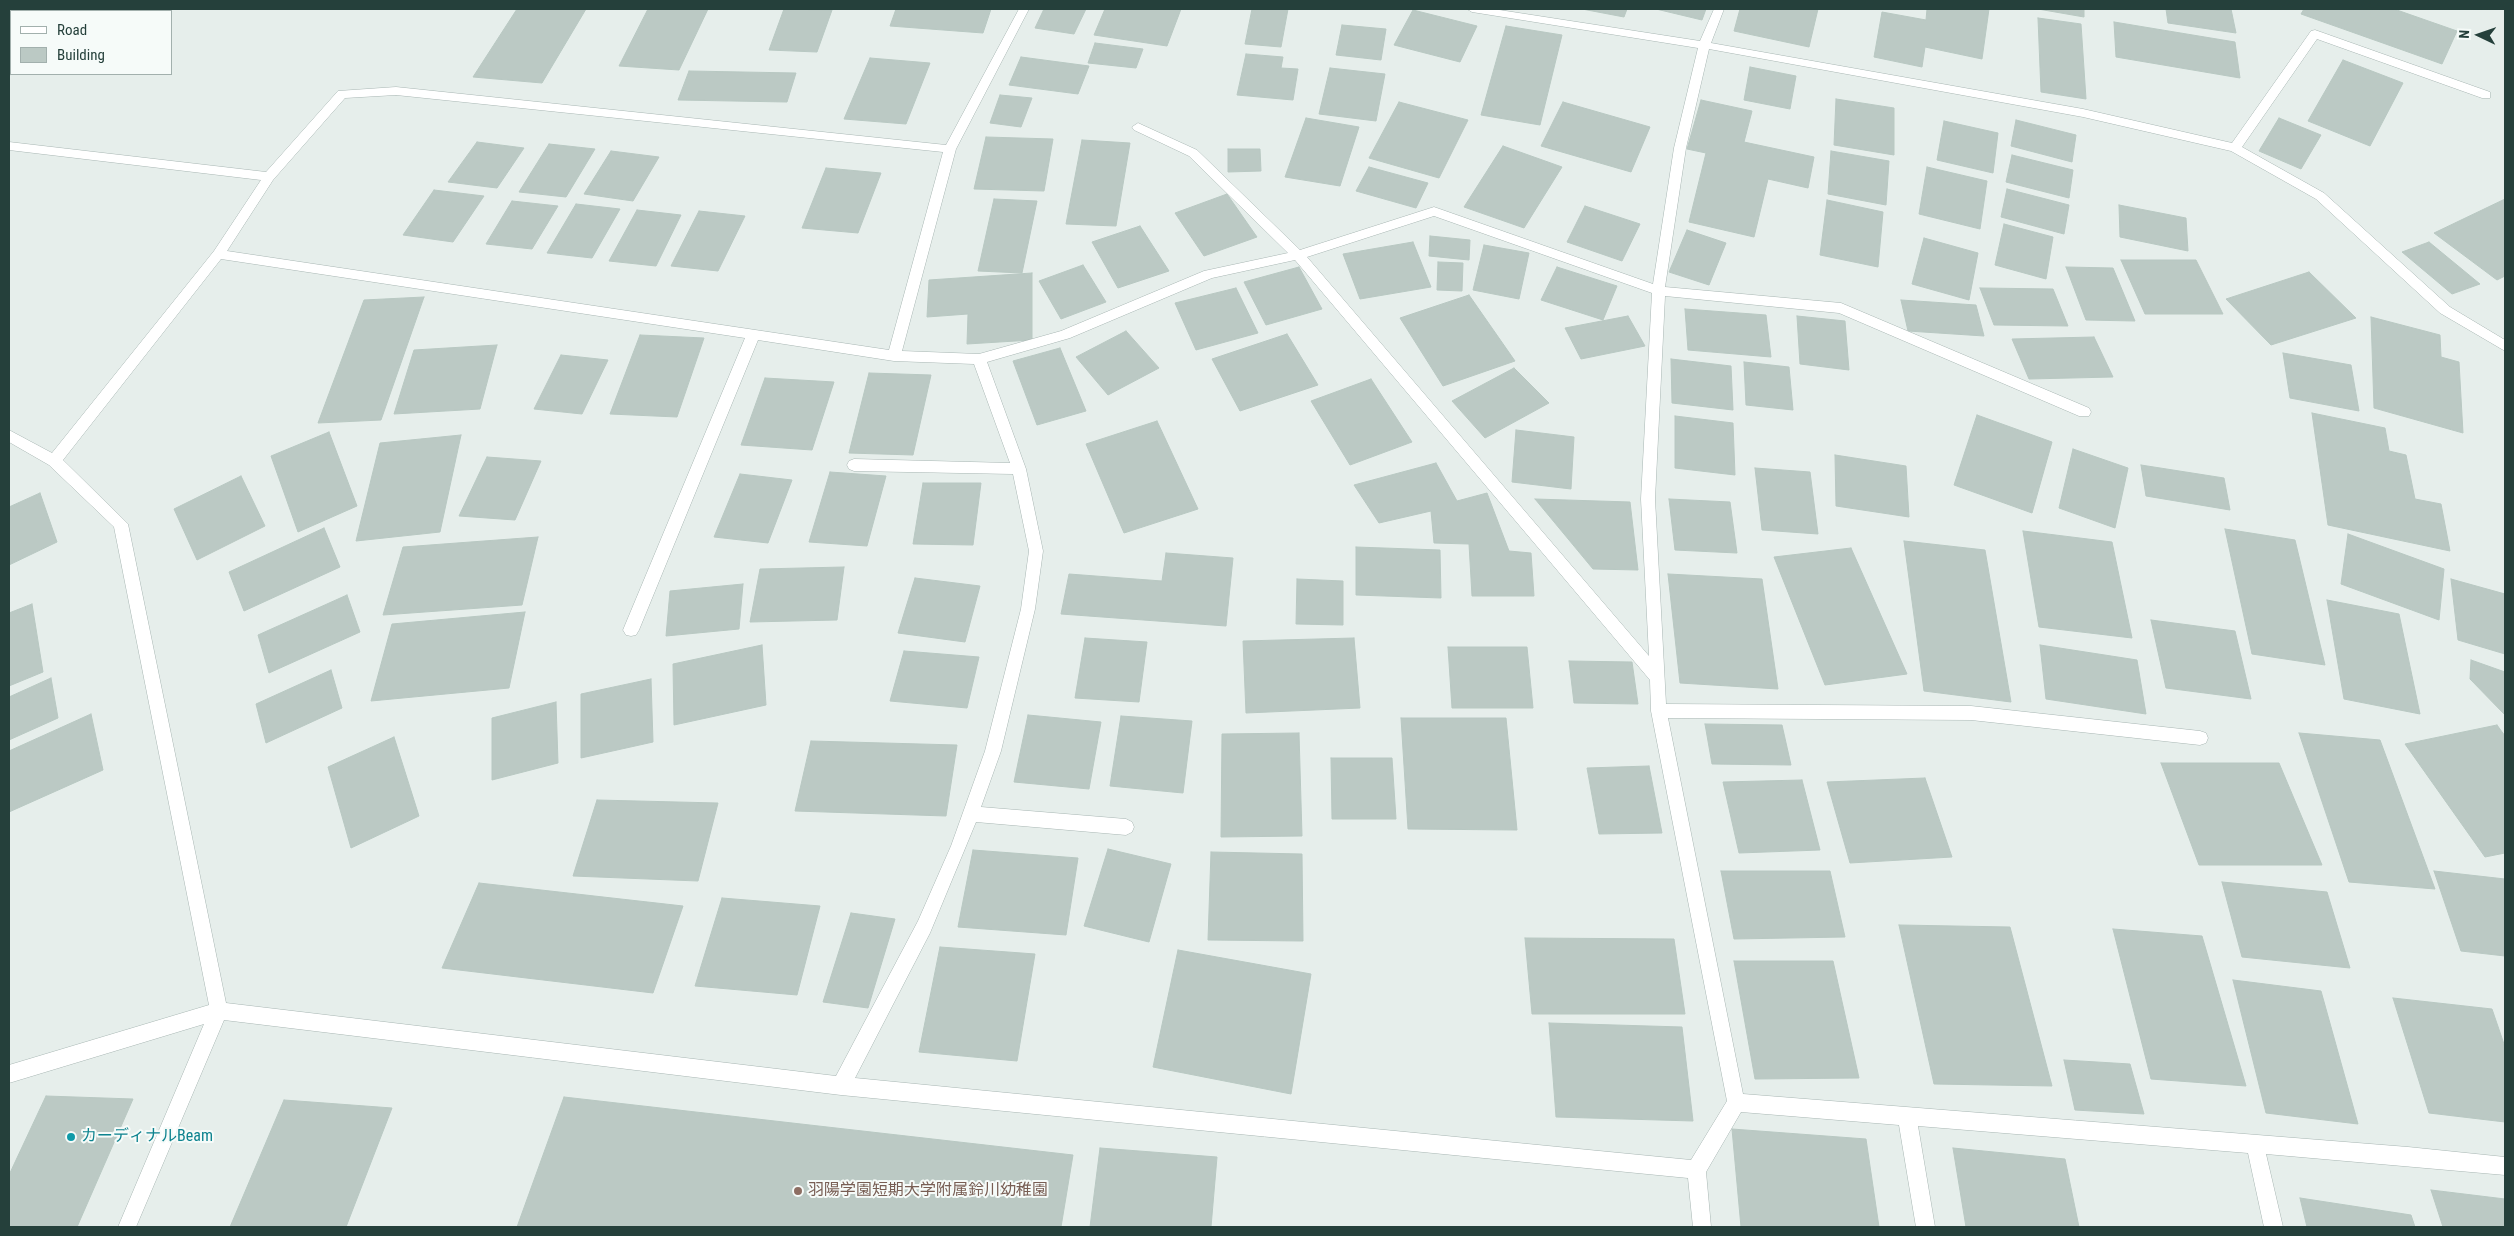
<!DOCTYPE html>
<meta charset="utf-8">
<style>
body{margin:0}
#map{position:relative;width:2514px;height:1236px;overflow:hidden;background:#e6eeeb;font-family:"Roboto Condensed",sans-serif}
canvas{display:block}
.frame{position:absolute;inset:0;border:10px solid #25403b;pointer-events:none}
.legend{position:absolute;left:10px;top:10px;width:162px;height:65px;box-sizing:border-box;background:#f6fbf9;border:1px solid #a2b0ad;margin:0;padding:6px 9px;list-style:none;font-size:15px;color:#25403b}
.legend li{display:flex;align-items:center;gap:10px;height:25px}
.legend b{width:25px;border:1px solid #a2b0ad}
.north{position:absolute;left:2454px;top:10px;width:50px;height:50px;-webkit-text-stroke:4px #f6fbf9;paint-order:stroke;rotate:273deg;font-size:14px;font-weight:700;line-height:20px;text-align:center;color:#25403b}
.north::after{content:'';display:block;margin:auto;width:18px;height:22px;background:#25403b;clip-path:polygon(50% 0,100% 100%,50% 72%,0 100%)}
</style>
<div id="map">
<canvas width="2514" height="1236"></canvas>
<div class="frame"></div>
<ul class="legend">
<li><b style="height:6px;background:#fff"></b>Road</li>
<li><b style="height:14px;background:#bbc9c4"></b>Building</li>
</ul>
<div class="north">N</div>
</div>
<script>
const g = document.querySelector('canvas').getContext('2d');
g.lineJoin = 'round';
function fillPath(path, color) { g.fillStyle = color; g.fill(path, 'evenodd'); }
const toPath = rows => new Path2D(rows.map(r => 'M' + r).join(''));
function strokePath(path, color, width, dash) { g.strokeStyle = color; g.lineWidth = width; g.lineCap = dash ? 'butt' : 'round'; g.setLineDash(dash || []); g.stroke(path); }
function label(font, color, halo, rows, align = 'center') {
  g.font = font + ' "Roboto Condensed","Noto Sans JP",sans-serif'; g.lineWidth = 4; g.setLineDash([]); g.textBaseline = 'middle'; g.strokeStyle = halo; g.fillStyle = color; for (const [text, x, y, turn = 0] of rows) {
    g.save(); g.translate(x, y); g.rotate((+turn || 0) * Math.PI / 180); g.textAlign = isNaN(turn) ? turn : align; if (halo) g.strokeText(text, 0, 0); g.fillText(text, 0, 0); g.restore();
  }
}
const building = toPath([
 [517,9,586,9,542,83,473,77,517,9],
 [648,9,708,9,679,70,619,66,648,9],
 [784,9,832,10,817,52,769,50,784,9],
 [896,9,991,9,983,33,890,26,896,9],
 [1044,9,1086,9,1074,34,1035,28,1044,9],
 [1105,9,1181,9,1167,46,1094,35,1105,9],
 [1252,9,1288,9,1281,47,1245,44,1252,9],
 [1582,9,1627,9,1624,17,1582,9],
 [1656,9,1706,9,1702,20,1656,9],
 [1740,9,1818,9,1809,47,1734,31,1740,9],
 [1927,9,1989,9,1982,59,1925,47,1922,67,1874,57,1882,12,1926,20,1927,9],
 [2038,9,2084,9,2084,17,2038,9],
 [2166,9,2231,9,2236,33,2168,23,2166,9],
 [2304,9,2394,9,2457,31,2442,64,2301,14,2304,9],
 [1413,10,1477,26,1460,62,1394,45,1413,10],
 [2038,18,2081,24,2086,99,2041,92,2038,18],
 [2114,22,2235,42,2240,78,2116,57,2114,22],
 [1342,25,1386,29,1381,60,1336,55,1342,25],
 [1506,26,1562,35,1540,125,1481,115,1506,26],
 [1095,43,1143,49,1136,68,1088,63,1095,43],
 [1246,54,1283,57,1281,68,1298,69,1293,100,1237,95,1246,54],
 [1021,57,1089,66,1078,94,1009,85,1021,57],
 [870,58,930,63,906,124,844,119,870,58],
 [2343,60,2403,83,2370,146,2308,121,2343,60],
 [1750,67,1796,76,1790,109,1744,100,1750,67],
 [1330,68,1385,74,1376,121,1319,114,1330,68],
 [689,71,796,73,787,102,678,100,689,71],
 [1000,95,1032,98,1021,127,990,123,1000,95],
 [1836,99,1894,108,1894,155,1834,145,1836,99],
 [1701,100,1752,111,1744,142,1814,157,1808,188,1768,179,1754,237,1689,222,1706,153,1687,149,1701,100],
 [1399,102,1468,120,1439,178,1369,158,1399,102],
 [1563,102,1650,127,1631,172,1541,146,1563,102],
 [1306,118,1359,127,1340,186,1285,177,1306,118],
 [2279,118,2321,135,2301,169,2259,151,2279,118],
 [2016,120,2076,135,2072,162,2011,146,2016,120],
 [1944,121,1998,133,1993,173,1937,160,1944,121],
 [986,137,1053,139,1044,191,974,189,986,137],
 [1082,140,1130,143,1116,226,1066,224,1082,140],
 [477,142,524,148,497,188,448,182,477,142],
 [549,144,595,149,566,197,519,192,549,144],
 [1503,146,1562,167,1524,228,1464,207,1503,146],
 [1228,149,1260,149,1261,171,1228,172,1228,149],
 [611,151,659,157,633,201,584,194,611,151],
 [1831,151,1889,161,1886,205,1828,194,1831,151],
 [2012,155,2073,170,2069,198,2006,182,2012,155],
 [1369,167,1428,183,1416,208,1356,191,1369,167],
 [1927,167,1987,181,1980,229,1919,214,1927,167],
 [826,168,881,173,858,233,802,228,826,168],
 [2007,189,2069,205,2064,234,2001,217,2007,189],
 [434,190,484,196,453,242,403,235,434,190],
 [1227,194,1257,237,1204,256,1175,213,1227,194],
 [994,199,1037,201,1022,273,978,271,994,199],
 [2505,199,2505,276,2497,280,2434,233,2505,199],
 [1827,200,1883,212,1878,267,1820,255,1827,200],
 [512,201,558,206,532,249,486,244,512,201],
 [576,204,620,209,592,258,547,253,576,204],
 [2119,205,2186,218,2188,251,2120,237,2119,205],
 [1585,206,1640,224,1622,261,1567,242,1585,206],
 [637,210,681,215,656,266,609,261,637,210],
 [699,211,745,216,718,271,671,266,699,211],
 [2004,224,2053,237,2046,279,1995,265,2004,224],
 [1140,226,1169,271,1118,288,1092,242,1140,226],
 [1687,230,1726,243,1709,285,1669,272,1687,230],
 [1430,236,1470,240,1469,260,1429,256,1430,236],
 [1924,238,1978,253,1969,300,1912,284,1924,238],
 [1413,242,1431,287,1360,299,1343,254,1413,242],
 [2429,242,2480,284,2452,294,2402,252,2429,242],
 [1484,245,1529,253,1519,299,1473,290,1484,245],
 [2121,260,2196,260,2223,314,2145,314,2121,260],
 [1438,262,1463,263,1462,291,1437,290,1438,262],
 [1083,265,1106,302,1061,319,1039,281,1083,265],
 [1299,267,1322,309,1266,325,1244,282,1299,267],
 [1557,267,1617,286,1603,320,1541,300,1557,267],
 [2066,267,2113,268,2135,321,2086,320,2066,267],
 [2309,272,2356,318,2271,345,2226,299,2309,272],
 [1032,273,1032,340,967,344,968,314,927,317,929,280,1032,273],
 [1236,288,1258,333,1196,350,1175,303,1236,288],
 [1980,288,2053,289,2068,326,1994,325,1980,288],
 [1469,295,1515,361,1443,386,1400,318,1469,295],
 [424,297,381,420,318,423,364,300,424,297],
 [1901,300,1976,305,1984,336,1908,331,1901,300],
 [1685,309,1766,315,1771,357,1688,350,1685,309],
 [1628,316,1645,346,1581,359,1565,328,1628,316],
 [1797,316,1845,321,1849,370,1800,364,1797,316],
 [2371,317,2440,335,2441,357,2459,362,2463,433,2374,408,2371,317],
 [1126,331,1159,368,1108,395,1076,357,1126,331],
 [1287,334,1318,385,1240,411,1212,359,1287,334],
 [640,335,704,338,677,417,610,414,640,335],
 [2094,337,2113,377,2029,379,2012,339,2094,337],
 [497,345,480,409,394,414,414,350,497,345],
 [1060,348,1086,411,1037,425,1013,361,1060,348],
 [2283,353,2351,365,2359,411,2290,398,2283,353],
 [561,355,608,360,582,414,534,409,561,355],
 [1671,359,1731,366,1733,410,1672,403,1671,359],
 [1744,362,1789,367,1793,410,1746,405,1744,362],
 [1514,368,1549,403,1485,438,1452,401,1514,368],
 [869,373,931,375,913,455,849,453,869,373],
 [765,378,834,382,812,450,741,445,765,378],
 [1371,379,1412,442,1350,465,1311,401,1371,379],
 [2312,413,2385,428,2389,451,2406,455,2415,499,2441,504,2450,551,2328,525,2312,413],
 [1977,415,2052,442,2032,513,1954,485,1977,415],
 [1675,416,1733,423,1735,475,1675,468,1675,416],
 [1157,421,1198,509,1124,533,1086,444,1157,421],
 [1516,430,1574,437,1571,489,1512,482,1516,430],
 [329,432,357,506,298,532,271,456,329,432],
 [461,435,440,532,356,541,380,443,461,435],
 [2073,449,2128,468,2115,528,2059,508,2073,449],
 [1835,455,1906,466,1909,517,1836,506,1835,455],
 [487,457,541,461,515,520,459,516,487,457],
 [1436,463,1457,501,1487,493,1509,551,1531,553,1534,596,1472,596,1469,544,1434,543,1431,511,1379,523,1354,485,1436,463],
 [2141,465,2224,478,2230,510,2146,496,2141,465],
 [1755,468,1810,472,1818,534,1762,530,1755,468],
 [830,472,886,476,867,546,809,542,830,472],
 [740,474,792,480,768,543,714,537,740,474],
 [241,476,265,526,197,560,174,509,241,476],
 [923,483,981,483,973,545,913,544,923,483],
 [40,493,57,542,9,565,9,507,40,493],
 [1535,499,1630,502,1638,570,1593,569,1535,499],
 [1669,499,1730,502,1737,553,1675,550,1669,499],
 [324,528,340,567,244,611,229,572,324,528],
 [2225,529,2295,540,2325,665,2252,654,2225,529],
 [2023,531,2112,542,2132,638,2039,627,2023,531],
 [2348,534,2444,569,2439,620,2341,584,2348,534],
 [538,537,522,605,383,615,403,547,538,537],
 [1904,541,1985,550,2011,702,1924,691,1904,541],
 [1356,547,1440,550,1441,598,1356,595,1356,547],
 [1851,548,1907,674,1825,685,1774,557,1851,548],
 [1166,553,1233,558,1226,626,1061,614,1069,574,1162,581,1166,553],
 [844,567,837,620,750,622,760,569,844,567],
 [1668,574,1762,579,1778,689,1680,683,1668,574],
 [915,578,980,586,965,642,898,633,915,578],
 [1297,579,1343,581,1343,625,1296,624,1297,579],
 [2451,579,2505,594,2505,654,2458,640,2451,579],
 [743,584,739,629,666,636,670,591,743,584],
 [347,595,360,632,269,673,258,635,347,595],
 [2327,600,2399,614,2420,714,2344,699,2327,600],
 [32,604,43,672,9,686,9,613,32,604],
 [525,612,509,688,371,701,392,624,525,612],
 [2151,620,2235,631,2251,699,2166,688,2151,620],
 [1085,638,1147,642,1139,702,1075,698,1085,638],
 [1354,638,1360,708,1246,713,1243,641,1354,638],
 [762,645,766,705,674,725,673,664,762,645],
 [2040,645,2137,660,2146,714,2046,699,2040,645],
 [1448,647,1527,647,1533,708,1452,708,1448,647],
 [904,651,979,657,967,708,890,701,904,651],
 [2471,660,2505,672,2505,715,2470,679,2471,660],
 [1569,661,1632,662,1638,704,1574,703,1569,661],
 [331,670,342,708,266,743,256,704,331,670],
 [51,678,58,718,9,740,9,697,51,678],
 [651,679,653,742,581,758,581,694,651,679],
 [556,702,558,763,492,780,492,718,556,702],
 [91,714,103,770,9,812,9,751,91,714],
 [1028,715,1101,722,1089,789,1014,782,1028,715],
 [1121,716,1192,721,1183,793,1110,786,1121,716],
 [1401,718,1506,718,1517,830,1408,829,1401,718],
 [1705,724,1782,725,1791,765,1712,764,1705,724],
 [2497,725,2505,736,2505,853,2485,857,2405,744,2497,725],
 [1299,733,1302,836,1221,837,1222,734,1299,733],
 [2299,733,2380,740,2435,889,2349,882,2299,733],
 [394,737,419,816,351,848,328,767,394,737],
 [811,741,957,745,946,816,795,811,811,741],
 [1331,758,1392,758,1396,819,1332,819,1331,758],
 [2161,763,2279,763,2322,865,2199,865,2161,763],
 [1649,766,1662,833,1599,834,1587,768,1649,766],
 [1925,778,1952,857,1850,863,1827,782,1925,778],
 [1802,780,1820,850,1739,853,1723,782,1802,780],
 [597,800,718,803,698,881,573,876,597,800],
 [1108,849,1171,864,1149,942,1084,926,1108,849],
 [973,850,1078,858,1066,935,958,927,973,850],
 [1211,852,1302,854,1303,941,1208,940,1211,852],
 [1721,871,1830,871,1845,937,1734,939,1721,871],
 [2434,871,2505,879,2505,956,2461,951,2434,871],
 [2222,882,2327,892,2350,968,2242,957,2222,882],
 [479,883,683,906,653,993,442,968,479,883],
 [722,898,820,906,797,995,695,986,722,898],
 [851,913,895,919,868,1008,823,1002,851,913],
 [1899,925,2010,927,2052,1086,1934,1084,1899,925],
 [2113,929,2202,936,2246,1086,2151,1079,2113,929],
 [1525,938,1674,939,1685,1014,1532,1014,1525,938],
 [940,947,1035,954,1017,1061,919,1052,940,947],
 [1178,950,1311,974,1291,1094,1153,1067,1178,950],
 [1734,961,1833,961,1859,1078,1755,1079,1734,961],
 [2233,980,2321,991,2358,1124,2266,1113,2233,980],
 [2393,998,2492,1009,2505,1047,2505,1122,2429,1113,2393,998],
 [1549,1023,1682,1027,1693,1121,1556,1117,1549,1023],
 [2064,1060,2130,1064,2144,1114,2075,1110,2064,1060],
 [46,1096,133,1099,77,1227,9,1227,9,1175,46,1096],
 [564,1097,1073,1155,1061,1227,517,1227,564,1097],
 [284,1100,392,1108,346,1227,230,1227,284,1100],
 [1732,1129,1866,1139,1879,1227,1741,1227,1732,1129],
 [1100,1148,1217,1157,1211,1227,1090,1227,1100,1148],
 [1953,1148,2065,1159,2079,1227,1966,1227,1953,1148],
 [2431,1190,2505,1199,2505,1227,2443,1227,2431,1190],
 [2300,1198,2411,1215,2415,1227,2307,1227,2300,1198]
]);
fillPath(building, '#bbc9c4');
strokePath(building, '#b8c8c2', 1);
const minor = toPath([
 [102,9,115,9,114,11,101,11,102,9],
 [1019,9,1029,9,956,149,902,351,979,354,1061,331,1204,271,1288,253,1189,156,1134,130,1132,127,1138,123,1197,150,1300,250,1434,207,1653,284,1674,148,1698,48,1472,12,1467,9,1493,9,1700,41,1714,9,1724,9,1711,43,2083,109,2232,143,2311,31,2315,30,2490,92,2490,98,2482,98,2317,39,2242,147,2324,193,2450,307,2505,340,2505,351,2440,313,2316,199,2231,151,2083,117,1709,49,1686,148,1665,287,1841,303,2089,408,2091,412,2089,416,2079,416,1839,313,1665,296,1655,499,1666,704,1971,706,2200,731,2206,733,2208,738,2206,743,2200,745,1971,720,1668,718,1743,1094,2408,1147,2505,1157,2505,1175,2266,1154,2283,1227,2264,1227,2248,1153,1918,1126,1935,1227,1916,1227,1899,1125,1741,1112,1706,1172,1711,1227,1693,1227,1688,1178,841,1095,224,1020,136,1227,118,1227,204,1024,9,1083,9,1065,209,1005,114,527,49,465,9,442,9,430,52,453,214,251,261,180,9,150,9,142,266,172,338,91,396,87,946,145,1019,9],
 [396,95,943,152,889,350,227,251,273,180,345,98,396,95],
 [1434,216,1652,293,1641,499,1649,656,1307,257,1434,216],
 [221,259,745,338,623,630,626,635,631,636,636,635,639,630,758,340,894,361,974,364,1010,463,854,459,849,461,847,465,849,469,854,471,1013,474,1029,551,1021,609,985,751,951,846,918,921,836,1076,226,1003,128,524,63,460,221,259],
 [1295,260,1650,680,1651,711,1727,1101,1691,1160,855,1078,930,933,976,822,1126,835,1132,832,1134,827,1132,822,1126,819,981,807,1001,751,1035,609,1043,551,1026,469,987,362,1070,338,1212,278,1295,260],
 [11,66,13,74,9,75,9,67,11,66]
]);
strokePath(minor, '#a8b6b3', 1);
fillPath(minor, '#fff');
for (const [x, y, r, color] of [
 [71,1137,5,"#0f9aa8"],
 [798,1191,5,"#8d6e63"]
]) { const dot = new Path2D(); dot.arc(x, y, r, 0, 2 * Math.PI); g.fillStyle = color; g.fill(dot); strokePath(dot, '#f6fbf9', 2); }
label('16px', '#0d838f', '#f6fbf9', [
 ["カーディナルBeam",81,1137]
], 'left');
label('16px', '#785e54', '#f6fbf9', [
 ["羽陽学園短期大学附属鈴川幼稚園",808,1191]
], 'left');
</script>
